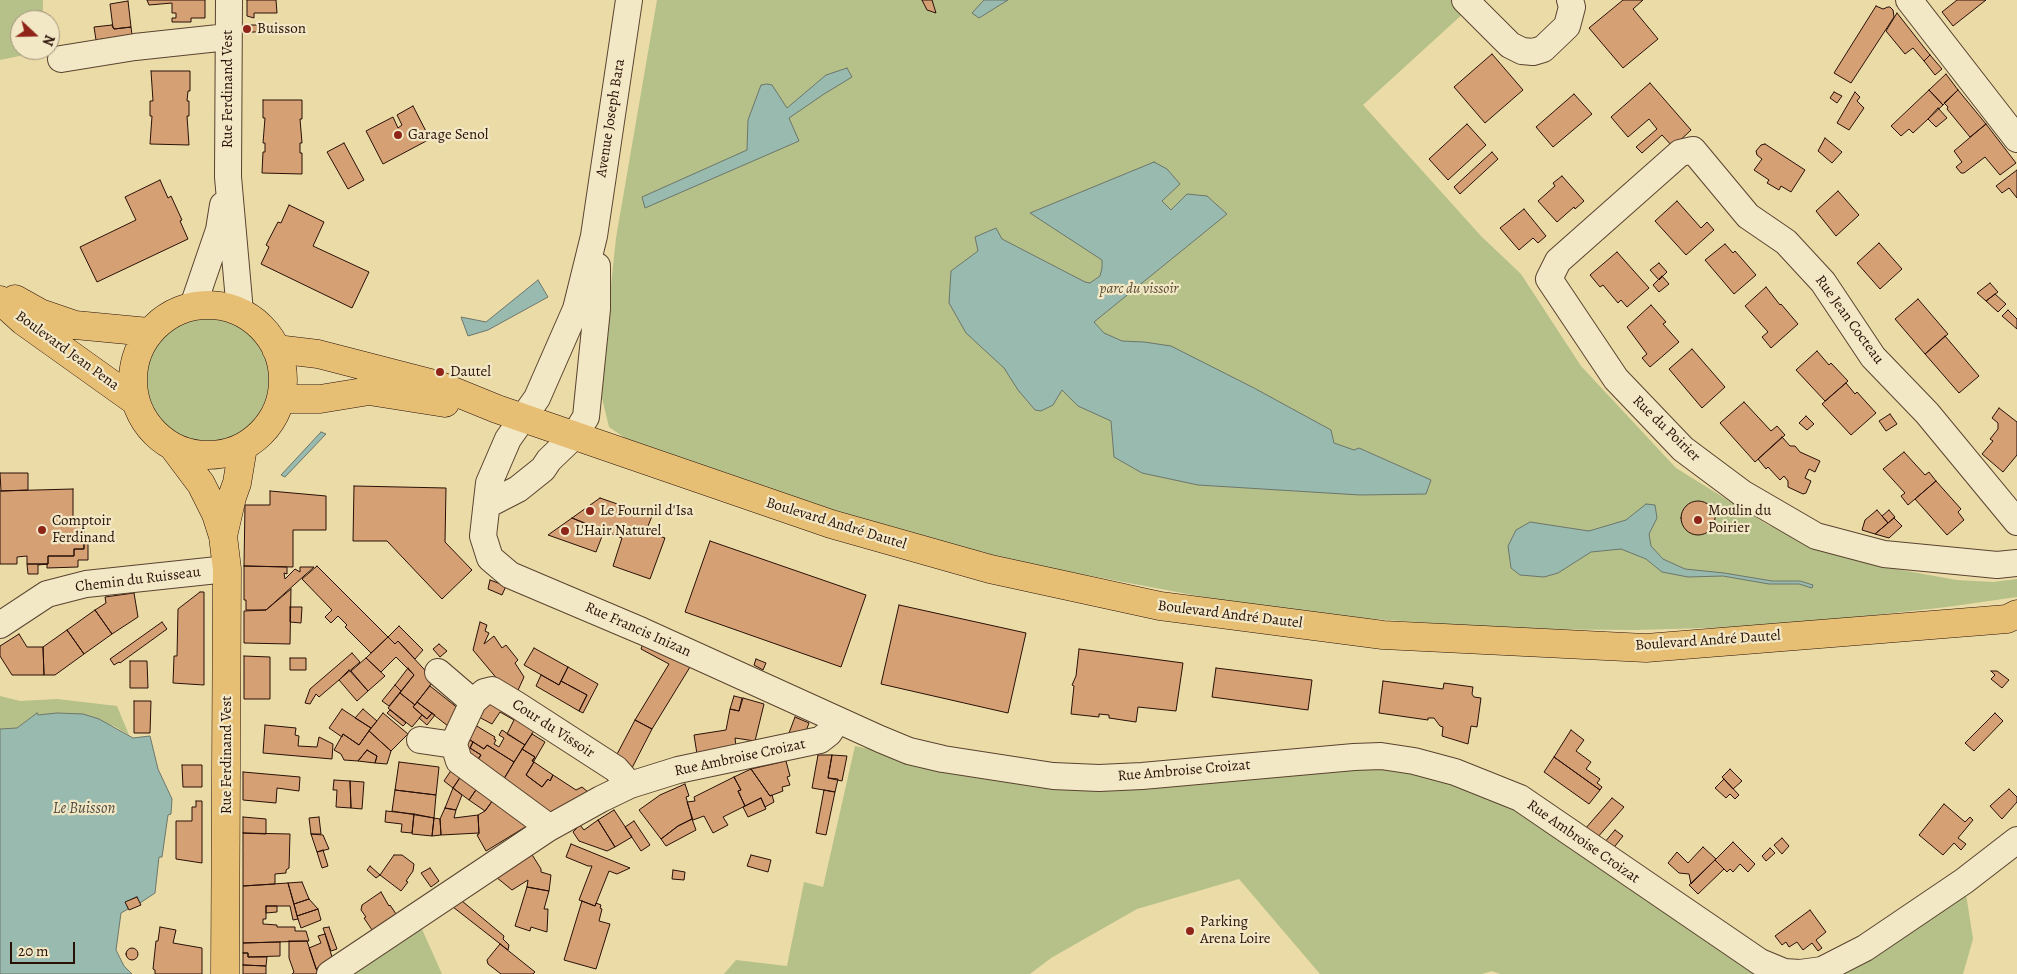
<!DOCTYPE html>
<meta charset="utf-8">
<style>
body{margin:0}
#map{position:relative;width:2017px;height:974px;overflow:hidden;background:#ebdba7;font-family:Alegreya,serif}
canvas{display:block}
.north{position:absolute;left:10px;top:10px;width:50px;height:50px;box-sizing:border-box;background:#f2e8c6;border:1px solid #a2927a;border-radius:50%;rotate:111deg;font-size:14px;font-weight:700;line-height:20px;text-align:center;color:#291007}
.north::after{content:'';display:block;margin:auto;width:18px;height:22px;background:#8f2418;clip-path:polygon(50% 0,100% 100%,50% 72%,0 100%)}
.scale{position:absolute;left:10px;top:942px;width:65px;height:22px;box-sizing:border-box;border:2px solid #291007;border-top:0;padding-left:6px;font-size:15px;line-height:18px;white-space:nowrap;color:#291007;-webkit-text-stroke:4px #f2e8c6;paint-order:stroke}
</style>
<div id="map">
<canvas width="2017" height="974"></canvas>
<div class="north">N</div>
<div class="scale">20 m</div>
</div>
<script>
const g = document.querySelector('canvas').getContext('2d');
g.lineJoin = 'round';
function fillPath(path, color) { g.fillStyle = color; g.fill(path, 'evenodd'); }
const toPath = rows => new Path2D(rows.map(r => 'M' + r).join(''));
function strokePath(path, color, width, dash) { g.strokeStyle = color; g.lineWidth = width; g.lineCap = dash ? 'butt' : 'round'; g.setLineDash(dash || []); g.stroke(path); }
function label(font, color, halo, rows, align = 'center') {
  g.font = font + ' Alegreya,serif'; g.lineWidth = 4.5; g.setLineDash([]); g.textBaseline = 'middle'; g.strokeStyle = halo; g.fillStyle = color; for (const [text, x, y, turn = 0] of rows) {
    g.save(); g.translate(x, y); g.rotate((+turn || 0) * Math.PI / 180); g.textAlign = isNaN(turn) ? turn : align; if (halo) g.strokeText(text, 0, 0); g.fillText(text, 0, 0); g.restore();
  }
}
fillPath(toPath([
 [0,0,43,0,43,20,20,20,20,50,43,51,0,60],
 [657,0,1456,0,1466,11,1363,105,1481,236,1521,274,1581,366,1676,468,1768,525,1879,566,1957,580,1993,582,2017,579,2017,597,1947,607,1778,626,1636,630,1510,629,1348,617,1230,602,1012,561,827,508,631,442,609,427,602,398,604,352,616,238],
 '146 379a62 62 0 1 1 124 0a62 62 0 1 1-124 0Z',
 [0,696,20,701,57,699,117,706,129,735,114,726,73,713,37,715,37,713,17,728,0,729],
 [855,746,1013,779,1399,761,1543,814,1755,974,1500,974,1492,971,1482,974,1320,974,1239,879,1137,909,1051,958,1030,974,724,974,736,960,787,966,804,882,823,887],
 [1964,881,1973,939,1963,974,1823,974],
 [417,918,442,974,350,974]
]), '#b5c189');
const water = toPath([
 [984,0,1008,0,979,18,972,13,984,0],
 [847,68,852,77,824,94,789,118,799,141,645,208,642,197,747,150,748,120,761,85,767,84,772,85,787,108,826,75,847,68],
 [1154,162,1167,169,1180,184,1162,201,1171,210,1187,194,1207,196,1227,214,1094,322,1104,333,1122,341,1144,342,1171,346,1254,388,1331,430,1334,443,1354,450,1359,448,1431,480,1426,494,1360,495,1198,485,1142,473,1114,457,1111,421,1078,406,1062,390,1053,405,1041,411,1035,410,1018,390,1004,368,966,333,949,303,951,271,978,251,975,237,996,228,1002,239,1085,282,1090,283,1100,276,1102,268,1102,260,1030,213,1154,162],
 [538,280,548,297,488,330,468,336,461,317,486,322,538,280],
 [321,432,326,434,285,477,281,475,321,432],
 [1646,504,1655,505,1657,518,1649,534,1651,546,1663,559,1685,569,1724,573,1772,581,1800,581,1813,585,1812,588,1799,584,1769,584,1723,576,1688,577,1662,572,1646,559,1621,549,1591,552,1558,573,1544,577,1520,575,1511,568,1508,546,1516,530,1530,522,1589,531,1626,520,1646,504],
 [37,713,38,715,57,713,83,714,99,719,133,738,150,736,158,769,172,799,171,814,168,815,162,857,159,857,155,893,140,903,136,897,126,902,128,909,121,913,116,950,124,966,132,974,0,974,0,729,17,728,37,713]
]);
fillPath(water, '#99baae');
strokePath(water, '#6c766b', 1);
const building = toPath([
 [147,0,205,0,205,18,191,18,191,22,172,22,172,18,176,18,176,13,172,13,172,3,149,5,147,0],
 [247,0,276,0,277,13,254,13,254,18,247,16,247,0],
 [922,0,932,0,936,13,927,10,922,0],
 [1623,0,1643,0,1633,9,1658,39,1623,68,1589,28,1623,0],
 [1957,0,1986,0,1953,26,1942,12,1957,0],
 [128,1,131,27,114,29,113,28,110,4,128,1],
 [1876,6,1883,9,1888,7,1890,7,1893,10,1894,17,1851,83,1834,73,1876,6],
 [1897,13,1930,55,1924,61,1913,48,1905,54,1886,31,1897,13],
 [112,25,114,29,131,27,132,35,96,40,94,27,112,25],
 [251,25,263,25,263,32,251,32,251,25],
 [1492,54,1523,90,1485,123,1454,87,1492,54],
 [1930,55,1942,69,1935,75,1924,61,1930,55],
 [151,71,190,71,190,91,188,91,187,101,189,101,189,116,187,116,189,145,150,144,152,116,150,116,150,101,153,101,151,71],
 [1946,74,1958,90,1943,105,1929,90,1946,74],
 [1650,83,1691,130,1673,147,1662,135,1642,153,1636,147,1657,129,1649,119,1628,137,1611,117,1650,83],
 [1929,90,1943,105,1913,133,1909,129,1901,136,1891,126,1929,90],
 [1958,90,1986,124,1970,137,1947,109,1948,107,1944,103,1958,90],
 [1834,92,1842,96,1837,103,1830,98,1834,92],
 [1855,92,1860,97,1857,101,1864,108,1849,130,1837,123,1855,92],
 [1574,94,1592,114,1553,147,1536,127,1574,94],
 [263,100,302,100,302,119,300,119,302,143,300,143,300,153,302,153,302,174,262,173,263,152,265,152,265,143,263,143,265,118,263,118,263,100],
 [413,106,430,139,383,164,366,131,393,117,398,128,402,125,397,115,413,106],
 [1938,108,1947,118,1936,127,1928,119,1938,108],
 [1467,124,1486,145,1448,180,1429,159,1467,124],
 [1986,124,2016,163,2000,175,1985,157,1964,173,1961,173,1956,167,1962,162,1954,151,1986,124],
 [1825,138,1842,152,1832,163,1818,151,1825,138],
 [344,143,364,180,348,189,327,152,344,143],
 [1765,144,1805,170,1791,192,1781,186,1779,190,1767,183,1769,180,1754,170,1762,159,1757,155,1756,151,1761,145,1765,144],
 [1492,152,1498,159,1460,194,1454,187,1492,152],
 [2017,170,2017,198,2009,188,2002,193,1996,186,2017,170],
 [1562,176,1584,201,1575,209,1574,207,1557,222,1538,201,1555,186,1553,183,1562,176],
 [160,180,168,198,171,196,182,220,180,221,188,239,97,282,80,247,136,220,125,197,160,180],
 [1838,191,1859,215,1836,236,1816,211,1838,191],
 [1677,201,1701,228,1707,222,1714,230,1686,255,1655,221,1677,201],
 [289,205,324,222,313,246,369,272,352,308,261,264,269,247,266,245,278,222,281,223,289,205],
 [1524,209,1546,236,1538,243,1533,238,1519,250,1500,228,1524,209],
 [1879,243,1902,269,1880,289,1857,263,1879,243],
 [1725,244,1733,253,1735,251,1756,275,1734,294,1705,260,1725,244],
 [1617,252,1649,288,1627,307,1621,300,1618,303,1603,285,1600,287,1590,275,1617,252],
 [1659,263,1667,272,1659,280,1650,270,1659,263],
 [1662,276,1669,284,1659,292,1653,285,1662,276],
 [1990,283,1998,292,1986,301,1977,293,1990,283],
 [1766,287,1780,305,1781,304,1798,324,1771,348,1762,337,1768,332,1745,306,1766,287],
 [1995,294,2006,304,1998,312,1986,301,1995,294],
 [1918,299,1948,334,1925,354,1895,319,1918,299],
 [1651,305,1666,322,1663,324,1679,342,1650,367,1642,358,1647,354,1627,327,1651,305],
 [2008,310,2017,319,2017,329,2002,316,2008,310],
 [1945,336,1979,376,1959,393,1925,354,1945,336],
 [1692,349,1725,387,1702,408,1669,369,1692,349],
 [1817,351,1829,365,1831,363,1848,381,1825,401,1796,370,1817,351],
 [1846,383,1855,394,1857,392,1876,413,1851,435,1822,404,1846,383],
 [1744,402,1771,431,1777,426,1785,435,1755,462,1720,423,1744,402],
 [1999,408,2017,422,2017,455,2003,472,1982,454,1993,441,1990,439,1998,429,1998,423,1992,418,1999,408],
 [1890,414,1897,424,1886,431,1879,421,1890,414],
 [1806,416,1814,424,1807,430,1799,423,1806,416],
 [1782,437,1790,446,1795,446,1800,452,1820,461,1815,472,1809,469,1805,478,1811,481,1806,493,1803,494,1788,487,1788,481,1784,476,1780,480,1768,467,1766,469,1758,459,1782,437],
 [1904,452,1925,475,1929,472,1936,481,1908,505,1901,496,1905,493,1883,469,1904,452],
 [0,473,28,473,28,490,1,491,0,473],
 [1936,481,1961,509,1958,512,1964,520,1947,535,1915,499,1936,481],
 [354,486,446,488,445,542,472,570,442,599,387,541,353,541,354,486],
 [73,489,73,525,84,525,84,549,74,549,74,556,48,556,48,564,27,564,27,556,17,557,17,564,0,564,0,491,73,489],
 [270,491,326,496,326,530,293,530,293,567,244,566,245,505,270,505,270,491],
 [600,498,652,516,646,531,665,538,650,579,613,566,622,538,572,518,600,498],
 '1681 518a17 17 0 1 1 34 0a17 17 0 1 1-34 0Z',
 [1877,510,1888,523,1875,534,1862,530,1865,520,1877,510],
 [1889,510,1895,517,1888,523,1882,516,1889,510],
 [572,518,604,531,596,552,548,535,572,518],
 [1894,518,1902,526,1889,538,1875,534,1894,518],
 [84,535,88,535,88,560,78,560,78,567,47,568,47,564,38,565,38,574,28,574,27,564,48,564,48,556,74,556,74,549,84,549,84,535],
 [710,541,866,595,841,667,685,612,710,541],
 [244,566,287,567,287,574,284,573,285,579,295,569,300,572,300,567,314,567,266,610,246,610,246,600,244,600,244,566],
 [317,566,388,637,371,653,345,627,347,625,338,616,331,623,325,617,332,610,302,579,317,566],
 [490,580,506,586,502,595,488,589,490,580],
 [291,589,290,644,244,643,244,611,266,610,291,589],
 [200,592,204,592,204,685,173,683,174,656,177,656,178,609,200,592],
 [134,593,138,617,112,634,95,610,106,603,105,597,134,593],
 [899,605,1026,633,1008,713,881,684,899,605],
 [290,607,302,607,301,623,290,622,290,607],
 [95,610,112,634,84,654,67,630,95,610],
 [162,622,167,629,120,663,119,662,114,665,110,659,162,622],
 [480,622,487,625,485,631,489,633,484,644,494,636,502,648,506,645,518,660,515,663,524,677,514,699,473,650,480,622],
 [399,626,423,650,415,659,398,641,395,644,388,637,399,626],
 [67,630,84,654,55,675,44,675,43,647,67,630],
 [19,634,27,647,43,647,44,675,12,675,0,656,0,646,19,634],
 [388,637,395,644,398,641,434,680,415,705,400,693,414,675,396,657,381,672,366,658,388,637],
 [439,644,447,651,440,657,433,649,439,644],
 [643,644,690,667,652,729,635,720,669,664,641,649,643,644],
 [534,648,568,667,559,685,524,665,534,648],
 [1079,649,1183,663,1176,711,1138,707,1136,722,1109,718,1109,715,1099,714,1099,717,1071,714,1074,686,1072,685,1076,676,1079,649],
 [352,653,360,662,319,697,316,694,310,704,305,703,310,689,352,653],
 [244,656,270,657,270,699,244,699,244,656],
 [290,658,306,658,306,670,290,670,290,658],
 [366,658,385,676,368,691,351,671,366,658],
 [756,659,766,663,763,670,754,665,756,659],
 [130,661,147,661,148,688,130,688,130,661],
 [568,667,598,684,583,713,579,711,587,695,561,681,568,667],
 [408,668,414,675,401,691,395,685,408,668],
 [1216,668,1312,680,1308,710,1212,697,1216,668],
 [349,670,368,691,357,701,339,680,349,670],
 [1991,671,1997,671,2009,680,2002,688,1991,679,1995,675,1991,671],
 [541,675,559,685,561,681,587,695,579,711,536,686,541,675],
 [1383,681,1443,689,1444,683,1473,687,1472,694,1474,697,1481,698,1477,727,1471,726,1468,744,1442,736,1443,727,1440,726,1434,718,1428,718,1428,720,1379,713,1383,681],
 [395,685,401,691,389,706,382,701,395,685],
 [430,686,459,709,448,726,417,702,430,686],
 [400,693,415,705,413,707,422,715,412,727,388,708,400,693],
 [734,696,742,698,739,711,730,709,734,696],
 [491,697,537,726,525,745,507,734,514,720,500,712,492,724,479,717,491,697],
 [743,698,764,704,755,741,735,738,736,746,697,754,694,735,726,730,730,709,739,711,743,698],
 [134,701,151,701,150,733,134,733,134,701],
 [417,702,432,713,427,719,413,707,417,702],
 [342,709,371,728,359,745,343,734,342,737,329,728,342,709],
 [363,709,377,721,371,728,355,718,363,709],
 [390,710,406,723,403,726,387,713,390,710],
 [383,713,408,734,391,751,369,731,383,713],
 [432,713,435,715,427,725,419,718,422,715,427,719,432,713],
 [1995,713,2003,721,1974,751,1965,743,1995,713],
 [795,717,809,723,806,731,789,733,795,717],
 [635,720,652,729,632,768,615,758,635,720],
 [265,725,296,728,295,735,299,736,298,746,317,747,319,737,333,744,332,759,263,753,265,725],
 [475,725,495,737,494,739,496,740,494,744,499,747,504,738,499,735,502,730,525,745,514,762,487,745,484,749,467,738,475,725],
 [1571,730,1584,740,1576,751,1591,762,1586,769,1600,779,1597,783,1602,787,1600,790,1554,757,1571,730],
 [369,731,391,751,387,764,375,763,377,756,367,750,358,761,344,760,341,754,334,750,343,734,359,745,369,731],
 [532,734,545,742,534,761,532,761,535,757,522,749,532,734],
 [470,740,473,742,470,748,481,755,477,760,465,748,470,740],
 [473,742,484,749,487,745,514,762,502,782,474,766,481,755,470,748,473,742],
 [522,749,535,757,532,761,534,762,526,775,542,787,548,779,550,781,553,775,576,790,582,787,588,792,549,813,502,782,522,749],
 [367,750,377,756,375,763,358,761,367,750],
 [818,755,832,755,828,778,838,779,835,792,812,788,818,755],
 [832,755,847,756,842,781,828,778,832,755],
 [1554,757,1600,790,1589,804,1544,772,1554,757],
 [786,761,790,776,787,777,790,785,782,787,783,791,770,796,751,769,786,761],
 [399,762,439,767,436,795,395,790,399,762],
 [534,762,553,775,550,781,548,779,542,787,526,775,534,762],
 [182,765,202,765,202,787,183,787,182,765],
 [454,766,463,773,453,788,444,781,454,766],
 [751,769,770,796,772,795,774,802,765,807,761,798,745,806,738,791,741,790,734,777,751,769],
 [1730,769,1742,781,1733,789,1722,777,1730,769],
 [243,772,300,777,299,791,277,788,276,803,243,800,243,772],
 [463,773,480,784,469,800,453,788,463,773],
 [734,777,741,790,738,791,745,806,723,817,728,825,713,833,704,816,693,820,687,802,695,801,694,797,734,777],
 [1724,779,1739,795,1735,799,1730,794,1726,798,1715,788,1724,779],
 [334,780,350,781,351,808,336,807,337,790,333,790,334,780],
 [350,781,364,782,362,809,351,808,350,781],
 [480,784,496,796,485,811,469,800,480,784],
 [685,784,689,796,686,797,692,819,678,826,661,839,639,810,660,795,685,784],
 [453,788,462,795,456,810,445,808,453,788],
 [2009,789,2017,797,2017,802,2002,819,1990,806,2009,789],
 [395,790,436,795,434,818,392,811,395,790],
 [824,790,835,792,826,835,816,833,824,790],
 [496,796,527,826,486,851,477,835,479,834,478,815,485,811,496,796],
 [761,798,766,809,748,817,743,807,761,798],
 [1612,798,1624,807,1597,838,1585,829,1612,798],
 [196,801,202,801,202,863,176,859,176,821,192,821,192,807,196,807,196,801],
 [1944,804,1965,822,1970,817,1973,820,1958,838,1966,844,1961,850,1954,843,1943,855,1919,835,1944,804],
 [445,808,456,810,454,818,478,815,479,833,441,835,440,819,445,808],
 [614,810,632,837,615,847,598,820,614,810],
 [386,811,414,814,412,833,401,832,402,824,385,822,386,811],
 [414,814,434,818,432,836,412,834,414,814],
 [243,817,266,819,266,834,243,833,243,817],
 [319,817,321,834,311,834,309,818,319,817],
 [434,818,440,819,441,835,432,836,434,818],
 [692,819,696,830,666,846,661,839,678,826,692,819],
 [598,820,615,847,607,851,579,841,573,832,580,825,584,830,598,820],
 [634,821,650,845,641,851,625,827,634,821],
 [1615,830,1623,836,1612,850,1604,843,1615,830],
 [243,833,290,834,289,868,286,870,286,873,275,874,275,884,243,886,243,833],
 [311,834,323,835,329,849,317,852,311,834],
 [1782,838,1789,846,1782,854,1774,845,1782,838],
 [1733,842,1755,864,1748,872,1740,864,1733,872,1730,869,1727,872,1715,860,1733,842],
 [571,844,630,868,617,874,609,871,595,906,579,900,592,866,588,866,566,857,571,844],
 [1703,847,1716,859,1691,884,1689,874,1679,873,1668,863,1677,852,1688,863,1703,847],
 [1770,848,1775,853,1766,861,1762,856,1770,848],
 [323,850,328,866,322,868,317,852,323,850],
 [531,853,541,869,541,872,551,875,549,891,527,887,528,880,512,890,496,877,531,853],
 [394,855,402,855,414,864,413,871,406,881,408,882,401,891,380,875,394,855],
 [751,855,771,860,768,872,747,866,751,855],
 [1715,860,1724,869,1698,894,1689,885,1715,860],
 [370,866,380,875,376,878,367,870,370,866],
 [430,868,439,881,431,887,421,873,430,868],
 [673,870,685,872,684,880,672,879,673,870],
 [302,882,309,899,294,904,288,883,302,882],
 [288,883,298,919,293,920,290,906,266,906,266,919,263,919,263,924,277,925,277,927,295,927,295,931,306,931,309,941,243,943,243,886,288,883],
 [527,887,549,891,544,909,548,909,547,932,531,927,530,931,515,926,527,887],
 [381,892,389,906,390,905,396,914,372,930,364,918,366,917,361,910,362,905,381,892],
 [137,897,141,905,129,910,125,902,137,897],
 [309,899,318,909,297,916,294,904,309,899],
 [462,901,504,936,503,939,509,945,508,950,453,907,462,901],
 [582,901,595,906,596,903,601,905,600,908,602,909,599,921,610,924,596,969,564,960,582,901],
 [266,906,277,906,277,912,266,913,266,906],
 [318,909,321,920,301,928,297,916,318,909],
 [1810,910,1826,932,1816,940,1822,948,1818,951,1812,943,1803,950,1797,942,1789,947,1786,942,1782,945,1775,936,1810,910],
 [160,927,176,930,173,943,202,948,202,974,155,974,155,970,153,969,156,941,158,941,160,927],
 [329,927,337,949,331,951,323,928,329,927],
 [325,934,332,957,316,969,309,948,321,943,318,936,325,934],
 [289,941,307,941,318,974,292,974,294,972,289,958,289,941],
 [280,942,280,956,248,957,248,953,243,953,243,943,280,942],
 [500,944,535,972,533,974,501,974,488,964,487,960,500,944],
 '126 954a6 6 0 1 1 12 0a6 6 0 1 1-12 0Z',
 [243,953,248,953,248,957,267,957,266,966,243,965,243,953],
 [243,965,266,966,266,974,243,974,243,965]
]);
fillPath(building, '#d6a075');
strokePath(building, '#291007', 1);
const minor = toPath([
 [229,0,228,177,240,312],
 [629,0,594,236,576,309,537,398,508,439,489,483,483,536,490,558,510,575,642,631,880,739,909,751,943,759,1053,776,1099,778,1142,776,1354,757,1381,756,1414,761,1455,772,1520,798,1760,962,1784,972,1800,973,1822,970,1865,948,1964,881,2017,840],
 [1465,0,1510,45,1522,51,1533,52,1543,49,1567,26,1572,7,1570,0],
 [1909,0,2017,139],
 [61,59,135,47,228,37],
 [193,306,219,230,223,205],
 [487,505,518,489,543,469,549,460,574,436,586,417,597,309,597,266],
 [2017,522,1927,413,1873,357,1823,282,1786,242,1748,216,1693,150,1680,153,1558,261,1549,279,1616,379,1683,449,1742,493,1816,536,1884,554,1997,565,2017,563],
 [0,625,47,594,86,584,227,569],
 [438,672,473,702],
 [420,740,454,745],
 [547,829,542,822,459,761,454,745,456,738,473,702,484,692,492,690,517,705,616,769,630,785],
 [330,974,547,829,601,799,630,785,678,770,820,740,829,733,837,720]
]);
const major = toPath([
 [15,299,40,313,75,325,149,332],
 [0,300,23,321,135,401],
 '133 380a75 75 0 1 1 150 0a75 75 0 1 1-150 0Z',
 [276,349,318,354,438,385,497,409,831,524,990,569,1160,606,1383,635,1646,648,2007,619,2017,614],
 [281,399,320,399,369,391,445,403],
 [174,448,201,484,216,514,223,536,227,569,225,974],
 [223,536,232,497,237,483,243,447]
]);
strokePath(minor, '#5a432f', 28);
strokePath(major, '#291007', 29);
strokePath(minor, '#f2e8c6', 26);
strokePath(major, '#e6be74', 28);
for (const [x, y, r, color] of [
 [247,29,5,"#8f2418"],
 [398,135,5,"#8f2418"],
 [440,372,5,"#8f2418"],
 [590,511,5,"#8f2418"],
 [1698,520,5,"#8f2418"],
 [42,530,5,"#8f2418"],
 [565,531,5,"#8f2418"],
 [1190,931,5,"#8f2418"]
]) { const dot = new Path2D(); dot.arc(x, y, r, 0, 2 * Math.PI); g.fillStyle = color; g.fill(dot); strokePath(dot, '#f2e8c6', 2); }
label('15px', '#291007', '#f2e8c6', [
 ["Buisson",257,29],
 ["Garage Senol",408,135],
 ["Dautel",450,372],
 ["Le Fournil d'Isa",600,511],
 ["Moulin du",1708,511],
 ["Poirier",1708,528],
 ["Comptoir",52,521],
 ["Ferdinand",52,538],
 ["L'Hair Naturel",575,531],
 ["Parking",1200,922],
 ["Arena Loire",1200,939]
], 'left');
label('15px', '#291007', '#f2e8c6', [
 ["Rue Ferdinand Vest",228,89,-90],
 ["Avenue Joseph Bara",611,118,-81],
 ["Rue Jean Cocteau",1849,320,54],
 ["Boulevard Jean Pena",67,351,36],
 ["Rue du Poirier",1666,429,44],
 ["Boulevard André Dautel",836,524,17],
 ["Chemin du Ruisseau",138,580,-7],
 ["Boulevard André Dautel",1230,615,7],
 ["Rue Francis Inizan",638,630,24],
 ["Boulevard André Dautel",1708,641,-4],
 ["Cour du Vissoir",553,729,33],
 ["Rue Ferdinand Vest",227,755,-90],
 ["Rue Ambroise Croizat",740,758,-12],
 ["Rue Ambroise Croizat",1184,771,-5],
 ["Rue Ambroise Croizat",1583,842,35]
]);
label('italic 15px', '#5a4e34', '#f2e8c6', [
 ["parc du vissoir",1139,289]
]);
label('italic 16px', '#504c41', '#f2e8c6', [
 ["Le Buisson",84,809]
]);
</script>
